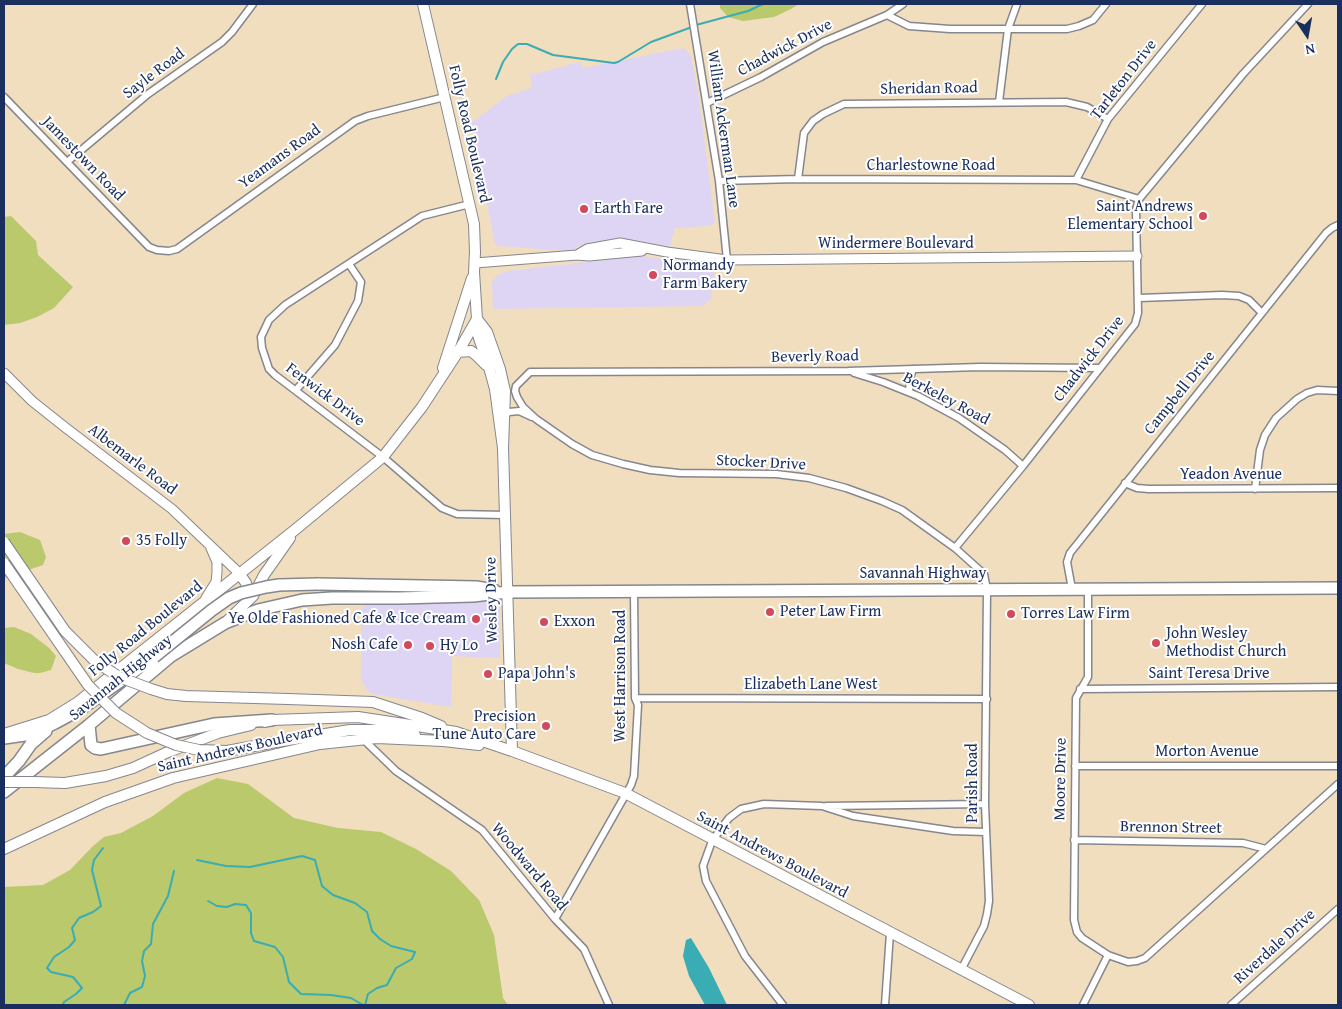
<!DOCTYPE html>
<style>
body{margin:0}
#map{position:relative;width:1342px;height:1009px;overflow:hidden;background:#f0debf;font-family:"Gentium Book Plus",serif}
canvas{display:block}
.frame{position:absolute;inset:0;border:5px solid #1b2f5e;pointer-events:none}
.north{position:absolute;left:1282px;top:10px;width:50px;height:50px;-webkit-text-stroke:4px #fff;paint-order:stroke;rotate:168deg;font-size:14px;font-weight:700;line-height:20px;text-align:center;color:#1b2f5e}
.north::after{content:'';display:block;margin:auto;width:18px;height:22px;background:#1b2f5e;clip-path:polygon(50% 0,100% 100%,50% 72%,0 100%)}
</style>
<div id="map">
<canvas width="1342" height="1009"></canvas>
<div class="frame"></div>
<div class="north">N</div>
</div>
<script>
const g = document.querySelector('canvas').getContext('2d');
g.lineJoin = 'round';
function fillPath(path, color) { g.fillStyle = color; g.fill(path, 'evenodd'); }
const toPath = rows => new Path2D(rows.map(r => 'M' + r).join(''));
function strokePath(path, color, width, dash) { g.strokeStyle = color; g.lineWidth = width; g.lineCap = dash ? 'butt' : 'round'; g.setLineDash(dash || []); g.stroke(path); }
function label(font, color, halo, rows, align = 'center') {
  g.font = font + ' "Gentium Book Plus",serif'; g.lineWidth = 4; g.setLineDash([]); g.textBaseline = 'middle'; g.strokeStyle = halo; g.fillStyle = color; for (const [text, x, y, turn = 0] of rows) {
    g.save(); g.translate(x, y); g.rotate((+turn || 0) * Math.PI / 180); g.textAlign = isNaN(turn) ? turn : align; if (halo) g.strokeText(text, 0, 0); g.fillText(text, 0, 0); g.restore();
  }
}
fillPath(toPath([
 [684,48,691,56,699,98,715,222,712,225,687,228,675,228,670,246,620,239,605,240,580,245,572,251,497,246,495,244,471,123,507,96,532,88,530,75,581,62,582,68],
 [642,256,715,267,711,299,703,306,493,309,492,282,498,275,507,271],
 [490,600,500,607,500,658,452,656,451,707,372,694,366,689,361,679,361,610,366,603]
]), '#ded5f5');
fillPath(toPath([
 [720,4,799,4,791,9,774,17,743,21,728,17,720,8],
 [11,216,36,241,38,255,73,287,54,308,37,317,20,323,4,325,4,217],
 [20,532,40,540,46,557,43,565,4,578,4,534],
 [14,627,31,634,49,648,56,656,51,670,40,673,34,673,18,669,4,663,4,628],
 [217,778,248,784,294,818,338,828,381,832,416,849,451,871,479,900,494,935,503,998,508,1005,4,1005,4,887,43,885,70,870,92,847,104,837,121,833,153,816,184,793]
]), '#b9c96b');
fillPath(toPath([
 [691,938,709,968,727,1005,705,1005,700,996,689,976,683,956,686,940]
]), '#3aacb4');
strokePath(toPath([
 [696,25,748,11,763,4],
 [496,79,503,62,512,49,518,44,527,44,553,55,614,63,618,62,651,42,692,27],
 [197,860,226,866,250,867,302,856,315,860,322,886,333,895,355,903,367,912,372,931,380,939,391,946,415,952,412,959,396,968,387,985,377,988,368,994,365,1005],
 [208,901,217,906,227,907,235,904,246,905,251,913,251,933,254,941,275,947,283,957,289,982,301,994,331,995,351,998,363,1005],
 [63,1005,64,1002,76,994,82,988,73,977,51,972,47,968,54,957,69,947,75,940,72,928,79,918,93,912,101,906,92,870,94,860,103,848],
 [124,1005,130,993,142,987,145,976,142,961,144,951,151,944,153,924,168,896,174,871]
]), '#3aacb4', 2);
const street = toPath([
 [690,4,719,181,727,260],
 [887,15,909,26,950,29,1067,29,1079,26,1093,20,1106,4],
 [4,97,149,247,157,250,169,251,177,249,355,121,368,116,445,97],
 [999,102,1008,29,1017,4],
 [707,103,761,77,823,42,887,15,903,4],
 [67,162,148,94,222,42,232,32,253,4],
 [798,179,804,133,813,121,823,114,844,104,1066,102,1087,107,1108,119],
 [1076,180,1108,119,1202,4],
 [719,181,798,179,1076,180,1139,199],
 [470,204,422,216,285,305,269,320,261,337,262,348,269,369,275,375,383,457,442,508,457,514,505,515],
 [1139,298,1222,295,1239,296,1249,300,1261,312],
 [854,373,883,382,918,396,959,418,1005,450,1023,466],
 [296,390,335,345,358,301,361,282,349,264],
 [909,392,910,378,913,369],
 [505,415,509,412,519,411,532,417],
 [1125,483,1137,488,1149,489,1338,488],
 [1255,489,1260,450,1265,435,1276,418,1297,399,1307,393,1317,390,1338,391],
 [955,548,1023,466,1135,324,1138,313,1136,210,1139,199,1243,74,1308,4],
 [1072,589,1067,562,1070,553,1326,233,1332,228,1338,225],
 [1088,590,1088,677,1076,698,1074,920,1077,932,1082,938,1108,955,1128,962,1137,961,1145,958,1338,784],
 [1080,689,1338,687],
 [635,698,987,699],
 [364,740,396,771,482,830,555,919,584,949,609,1005],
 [1075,766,1338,766],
 [826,806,985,804],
 [1074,840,1243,843,1266,849],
 [555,919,631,785,634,776,638,705,635,698,634,592],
 [961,970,984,926,987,914,989,901,985,804,987,590,984,574,955,548,902,510,882,501,846,488,809,478,776,474,679,473,650,470,623,464,592,455,572,444,536,419,523,407,517,397,515,391,516,386,530,372,848,371,980,367,1100,368],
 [783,1005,745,956,706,881,703,866,712,841,729,818,741,809,764,804,822,806,853,816,953,831,986,832],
 [885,1005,890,933],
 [1083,1005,1108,955],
 [1231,1005,1338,909]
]);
const secondary = toPath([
 [577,255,587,249,620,243,667,252,727,260,1137,256],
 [475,263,577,255,589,256,642,251],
 [4,373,32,401,66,428,172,509,239,573],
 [206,598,216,582,217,572,217,562,211,548]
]);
const primary = toPath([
 [423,4,474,224,475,252,474,272,478,335,490,371,495,389,503,448],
 [477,319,487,332,500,369,505,391,503,448,512,751],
 [458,352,471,351,476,355,486,365],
 [443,368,472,278],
 [239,573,246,583,248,593,248,598],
 [227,621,253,596,264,575,290,538],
 [288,699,373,702,422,718,441,726],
 [265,722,272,720,358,717,456,732,512,751,625,793,1029,1005],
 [4,734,49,720,78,702,296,529,383,457,422,407,458,352,477,319],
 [276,742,350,730,379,730,415,735],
 [34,782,65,783,106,776,133,768,168,752,218,733,251,725],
 [4,849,105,802,173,778,320,744,377,738,443,741,479,745]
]);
const highway = toPath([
 [318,584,476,587,494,590],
 [89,725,91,745,95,748,101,749,214,724,272,720],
 [4,738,32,734,55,723,81,709,154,657],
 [4,777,19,761,31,744,46,731],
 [4,792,89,725,171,656,225,623,258,610,302,600,332,598,399,598,473,596,508,592,1338,588]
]);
strokePath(street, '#86868e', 9);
strokePath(secondary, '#86868e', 11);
strokePath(primary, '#86868e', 12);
strokePath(highway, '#86868e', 14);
strokePath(street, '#fff', 6);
strokePath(secondary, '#fff', 9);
strokePath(primary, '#fff', 10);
strokePath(highway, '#fff', 11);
const primaryBridge = toPath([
 [4,542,65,631,95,661,119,677,151,689,167,694,186,696,288,699],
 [4,563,88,685,116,713,147,733,176,745,199,750,227,751,276,742],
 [4,782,34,782]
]);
const highwayBridge = toPath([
 [154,657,212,610,229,598,241,593,266,587,279,585,318,584]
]);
strokePath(primaryBridge, '#86868e', 12, []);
strokePath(highwayBridge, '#86868e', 14, []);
strokePath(primaryBridge, '#fff', 10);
strokePath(highwayBridge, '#fff', 11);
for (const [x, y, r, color] of [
 [584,209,5,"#d1495b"],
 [1203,216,5,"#d1495b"],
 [653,275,5,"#d1495b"],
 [126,541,5,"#d1495b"],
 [770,612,5,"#d1495b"],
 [1011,614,5,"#d1495b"],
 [476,619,5,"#d1495b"],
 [544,622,5,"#d1495b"],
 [1156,643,5,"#d1495b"],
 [408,645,5,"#d1495b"],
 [430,646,5,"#d1495b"],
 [488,674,5,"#d1495b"],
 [546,726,5,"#d1495b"]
]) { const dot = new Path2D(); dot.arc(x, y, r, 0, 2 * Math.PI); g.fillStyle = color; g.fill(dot); strokePath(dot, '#fff', 2); }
label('16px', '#1b2f5e', '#fff', [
 ["Chadwick Drive",785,48,-28],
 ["Sayle Road",154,74,-37],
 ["Tarleton Drive",1124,80,-52],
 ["Sheridan Road",929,89,-1],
 ["William Ackerman Lane",723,129,82],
 ["Folly Road Boulevard",469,134,77],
 ["Yeamans Road",280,157,-36],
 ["Jamestown Road",83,159,46],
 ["Charlestowne Road",931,166],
 ["Windermere Boulevard",896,244],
 ["Beverly Road",815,357,-1],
 ["Chadwick Drive",1089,359,-52],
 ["Campbell Drive",1180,393,-51],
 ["Fenwick Drive",325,395,37],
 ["Berkeley Road",946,399,28],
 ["Albemarle Road",132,460,37],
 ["Stocker Drive",761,463,3],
 ["Yeadon Avenue",1231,475],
 ["Savannah Highway",923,574],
 ["Wesley Drive",492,600,-91],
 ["Folly Road Boulevard",146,629,-39],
 ["Saint Teresa Drive",1209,674],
 ["West Harrison Road",621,676,-90],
 ["Savannah Highway",121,678,-39],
 ["Elizabeth Lane West",811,685],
 ["Saint Andrews Boulevard",240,749,-13],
 ["Morton Avenue",1207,752],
 ["Moore Drive",1061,779,-89],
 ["Parish Road",973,783,-90],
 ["Brennon Street",1171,828,1],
 ["Saint Andrews Boulevard",772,855,28],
 ["Woodward Road",529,867,50],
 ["Riverdale Drive",1275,947,-42]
]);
label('16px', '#1b2f5e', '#fff', [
 ["Saint Andrews",1193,207,"right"],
 ["Elementary School",1193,225,"right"],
 ["Earth Fare",594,209],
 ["Normandy",663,266],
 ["Farm Bakery",663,284],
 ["35 Folly",136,541],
 ["Peter Law Firm",780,612],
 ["Torres Law Firm",1021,614],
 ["Ye Olde Fashioned Cafe & Ice Cream",466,619,"right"],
 ["Exxon",554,622],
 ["John Wesley",1166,634],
 ["Methodist Church",1166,652],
 ["Nosh Cafe",398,645,"right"],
 ["Hy Lo",440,646],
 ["Papa John's",498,674],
 ["Precision",536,717,"right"],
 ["Tune Auto Care",536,735,"right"]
], 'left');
</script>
